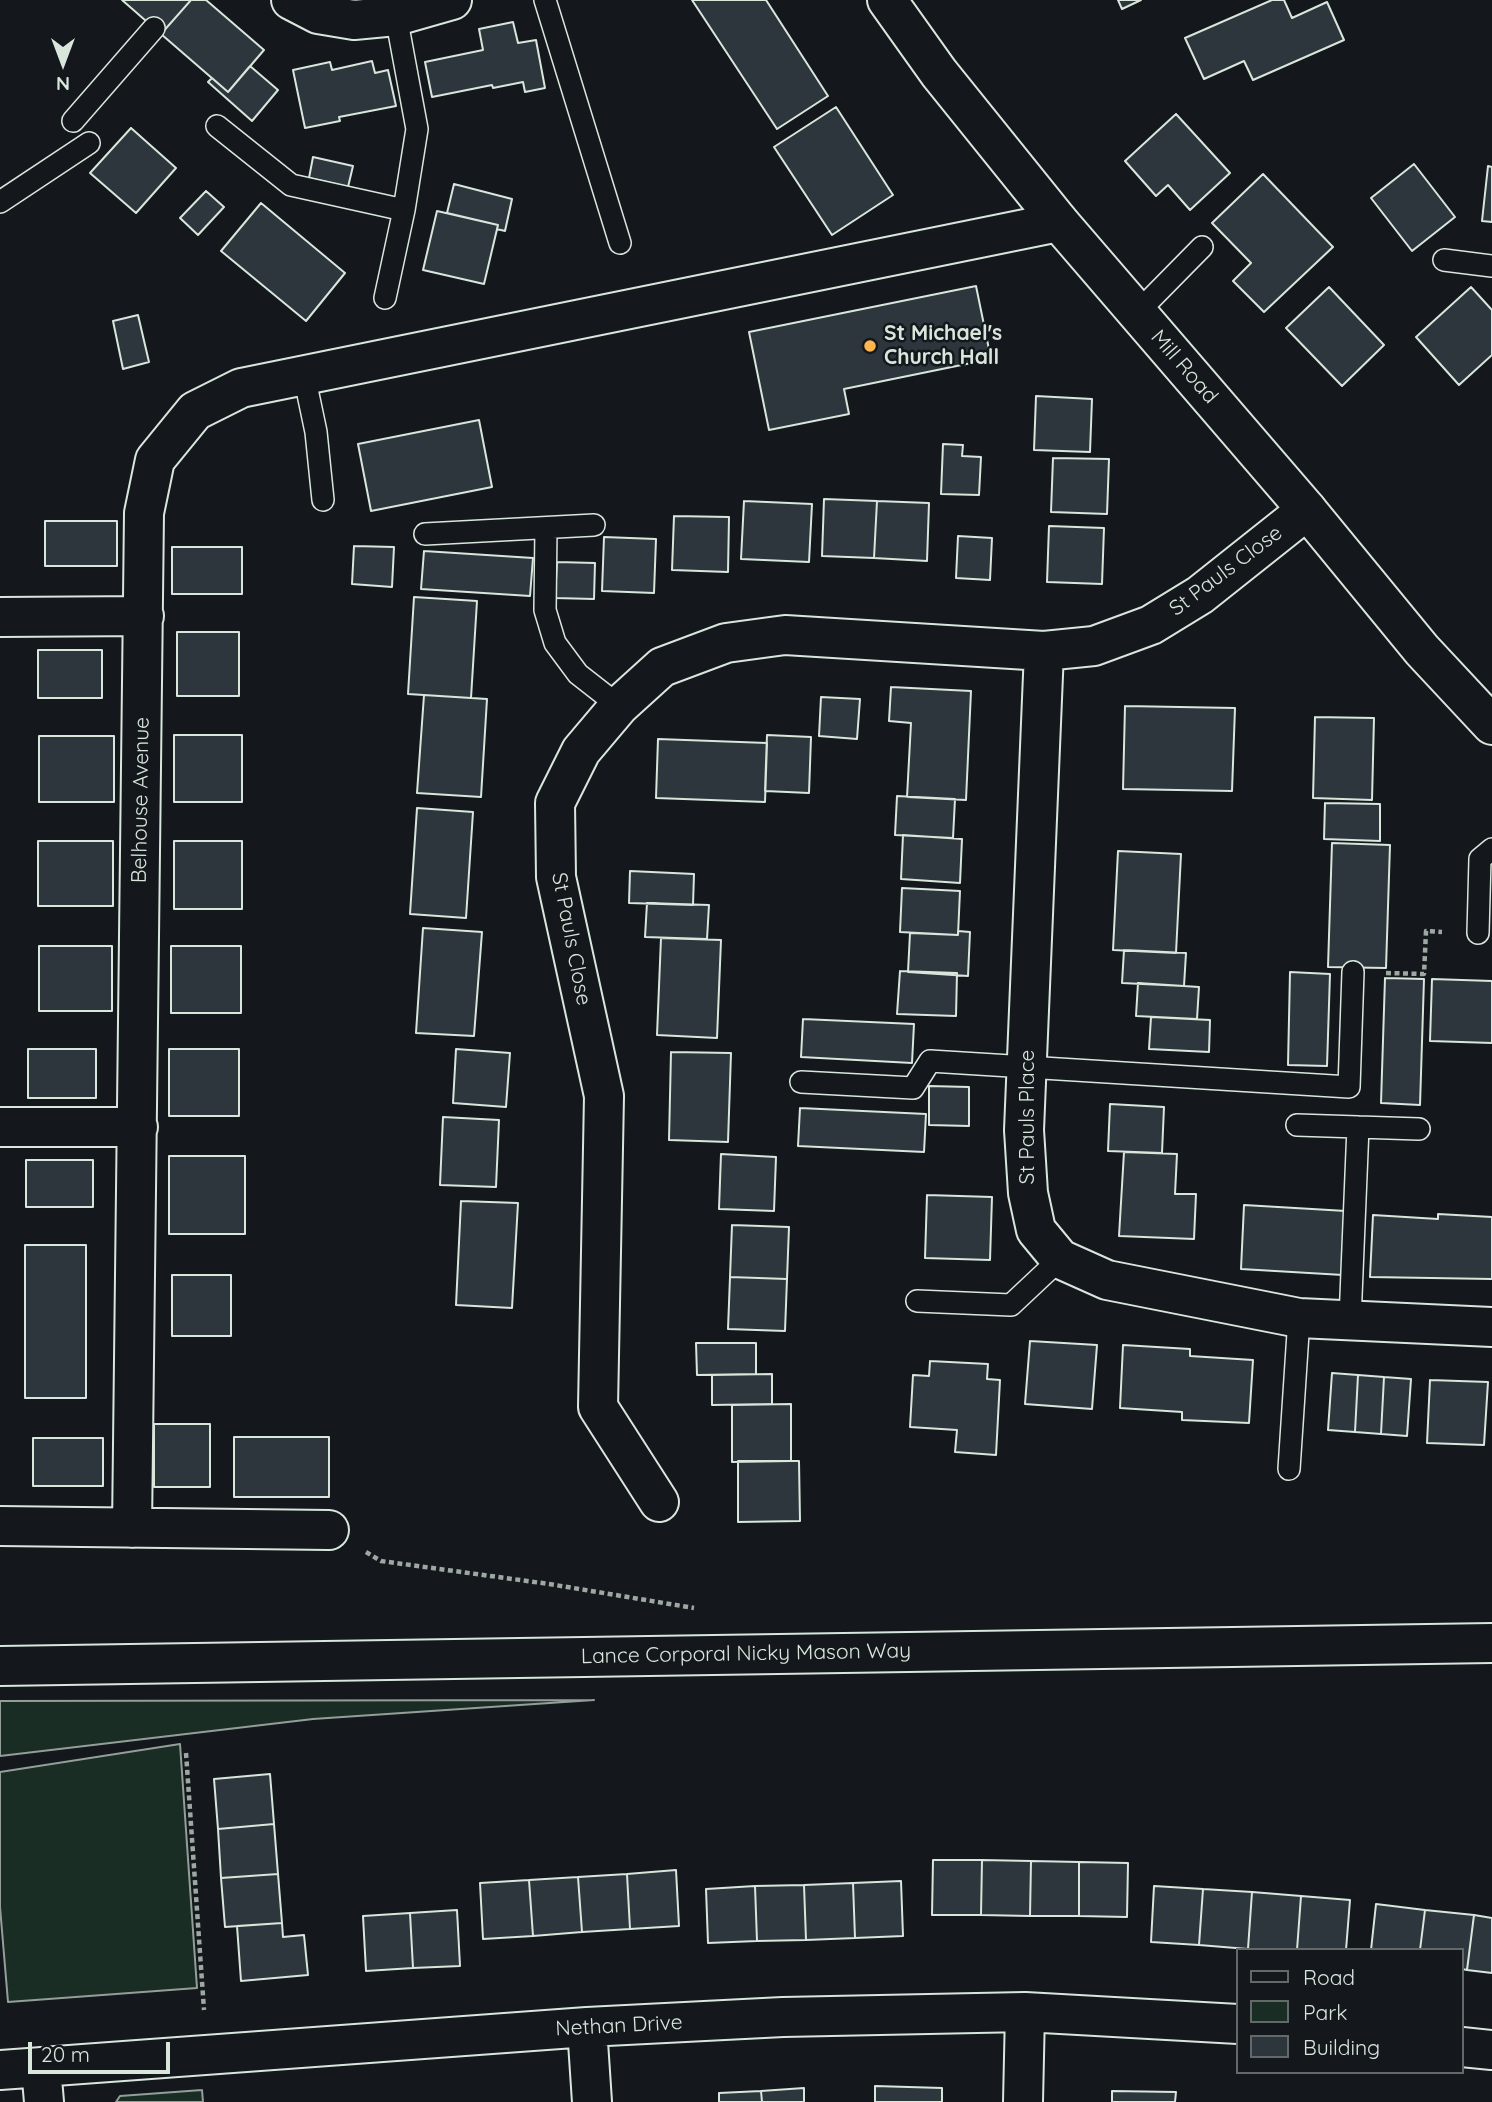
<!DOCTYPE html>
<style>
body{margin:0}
#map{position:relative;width:1492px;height:2102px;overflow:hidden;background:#14181c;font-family:Quicksand,sans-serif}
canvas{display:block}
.legend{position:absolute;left:1236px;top:1948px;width:228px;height:126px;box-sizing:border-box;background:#14181c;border:2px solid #626a69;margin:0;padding:9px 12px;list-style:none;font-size:21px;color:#d8e6dc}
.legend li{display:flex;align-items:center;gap:14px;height:35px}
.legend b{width:35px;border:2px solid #626a69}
.north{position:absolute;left:28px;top:28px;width:70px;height:70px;-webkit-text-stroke:5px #14181c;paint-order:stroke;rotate:180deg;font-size:19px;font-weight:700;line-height:28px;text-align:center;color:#d8e6dc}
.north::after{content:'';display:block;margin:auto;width:24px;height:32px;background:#d8e6dc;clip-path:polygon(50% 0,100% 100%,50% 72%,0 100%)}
.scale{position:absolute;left:28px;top:2042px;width:142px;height:32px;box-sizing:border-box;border:4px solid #d8e6dc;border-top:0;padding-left:9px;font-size:21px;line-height:24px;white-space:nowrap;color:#d8e6dc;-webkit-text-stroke:5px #14181c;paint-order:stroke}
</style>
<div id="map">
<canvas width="1492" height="2102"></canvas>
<ul class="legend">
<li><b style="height:9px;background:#14181c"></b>Road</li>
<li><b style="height:19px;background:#1a2d24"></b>Park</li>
<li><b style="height:19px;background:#2c363c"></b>Building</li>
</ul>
<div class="north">N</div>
<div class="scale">20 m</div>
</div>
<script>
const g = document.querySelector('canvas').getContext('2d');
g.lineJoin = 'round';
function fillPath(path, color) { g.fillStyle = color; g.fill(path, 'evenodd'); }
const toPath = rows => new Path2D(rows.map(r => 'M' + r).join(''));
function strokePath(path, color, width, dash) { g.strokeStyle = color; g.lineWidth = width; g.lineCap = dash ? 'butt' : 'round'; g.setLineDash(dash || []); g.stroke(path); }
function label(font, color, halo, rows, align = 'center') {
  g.font = font + ' Quicksand,sans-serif'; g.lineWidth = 5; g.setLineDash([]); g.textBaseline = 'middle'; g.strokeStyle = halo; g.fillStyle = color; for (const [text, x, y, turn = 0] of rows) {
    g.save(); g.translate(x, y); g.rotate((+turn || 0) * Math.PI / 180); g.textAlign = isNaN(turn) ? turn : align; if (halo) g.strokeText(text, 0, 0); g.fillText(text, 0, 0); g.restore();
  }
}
const green = toPath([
 [594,1700,313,1719,0,1756,0,1701,594,1700],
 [180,1744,197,1988,8,2002,0,1907,0,1772,180,1744],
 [202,2090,203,2102,116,2102,120,2096,202,2090]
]);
fillPath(green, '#1a2d24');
strokePath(green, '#939e99', 2);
const building = toPath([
 [122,0,191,0,161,34,122,0],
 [191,0,206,0,264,50,228,92,161,34,191,0],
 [692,0,766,0,828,96,777,129,692,0],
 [1118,0,1141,0,1122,9,1118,0],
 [1272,0,1284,0,1292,18,1327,2,1344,40,1253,80,1244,61,1204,79,1185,38,1272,0],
 [513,22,518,43,536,40,545,88,525,92,523,82,493,88,492,85,432,97,425,62,483,50,479,29,513,22],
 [372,61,375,73,388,70,396,106,339,117,340,121,305,128,293,70,330,62,332,70,372,61],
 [250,66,278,90,252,121,208,82,212,78,228,92,250,66],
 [836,107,893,195,832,235,774,147,836,107],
 [1176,114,1230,173,1190,210,1168,185,1156,196,1125,161,1176,114],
 [131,128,176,168,136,213,90,173,131,128],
 [313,157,353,166,348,187,309,178,313,157],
 [1414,164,1455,217,1412,251,1371,198,1414,164],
 [1488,166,1492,167,1492,222,1482,221,1488,166],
 [1263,174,1333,247,1264,312,1233,281,1251,263,1212,223,1263,174],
 [454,184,512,199,505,231,497,229,498,225,447,213,454,184],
 [206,191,224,207,198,235,180,218,206,191],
 [261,203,345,273,306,321,221,251,261,203],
 [437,211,498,225,484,284,423,270,437,211],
 [976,286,991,359,844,389,849,414,769,430,749,332,976,286],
 [1329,287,1384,345,1342,386,1286,328,1329,287],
 [1471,287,1492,310,1492,355,1459,385,1416,337,1471,287],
 [138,315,149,362,123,369,113,321,138,315],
 [1036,396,1092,399,1090,452,1034,450,1036,396],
 [479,420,492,487,371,511,358,444,479,420],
 [943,444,963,445,962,456,981,457,979,495,941,494,943,444],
 [1053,458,1109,459,1107,514,1051,512,1053,458],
 [824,499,877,501,874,558,822,556,824,499],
 [744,501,812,504,809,562,741,559,744,501],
 [877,501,929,503,927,561,874,558,877,501],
 [674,516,729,517,728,572,672,570,674,516],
 [45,521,117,521,117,566,45,566,45,521],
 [1049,526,1104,528,1102,584,1047,582,1049,526],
 [958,536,992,538,990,580,956,578,958,536],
 [604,537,656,539,654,593,602,591,604,537],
 [354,546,394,547,392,587,352,584,354,546],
 [172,547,242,547,242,594,172,594,172,547],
 [424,551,533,558,530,596,421,589,424,551],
 [557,562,595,563,594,599,555,598,557,562],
 [414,597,477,601,471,698,408,694,414,597],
 [177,632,239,632,239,696,177,696,177,632],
 [38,650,102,650,102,698,38,698,38,650],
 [891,687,971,691,966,800,907,797,911,723,889,721,891,687],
 [424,695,487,699,481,797,417,793,424,695],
 [821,697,860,699,857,739,819,736,821,697],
 [1125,706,1235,708,1232,791,1123,789,1125,706],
 [1315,717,1374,718,1372,800,1313,798,1315,717],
 [174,735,242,735,242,802,174,802,174,735],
 [767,735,811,737,809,793,765,791,767,735],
 [39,736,114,736,114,802,39,802,39,736],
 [658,739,767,743,765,802,656,798,658,739],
 [897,796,955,799,953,838,895,835,897,796],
 [1325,803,1380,804,1380,841,1324,839,1325,803],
 [417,808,473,812,466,918,410,914,417,808],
 [903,835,962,839,960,883,901,879,903,835],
 [38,841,113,841,113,906,38,906,38,841],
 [174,841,242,841,242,909,174,909,174,841],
 [1332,843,1390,845,1386,968,1328,967,1332,843],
 [1118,851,1181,854,1176,953,1113,950,1118,851],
 [630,871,694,874,693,905,629,903,630,871],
 [902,888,960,891,958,935,900,932,902,888],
 [647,903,709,905,707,939,645,937,647,903],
 [423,928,482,932,474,1036,416,1033,423,928],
 [958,931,970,932,968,976,908,972,910,933,958,935,958,931],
 [661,938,721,940,717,1038,657,1035,661,938],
 [39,946,112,946,112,1011,39,1011,39,946],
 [171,946,241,946,241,1013,171,1013,171,946],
 [1124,950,1186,953,1184,986,1122,983,1124,950],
 [900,971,957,973,956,1016,897,1014,900,971],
 [1290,972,1330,974,1327,1066,1288,1065,1290,972],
 [1385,978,1424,979,1420,1105,1381,1103,1385,978],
 [1432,979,1492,981,1492,1043,1430,1041,1432,979],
 [1138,983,1199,987,1197,1019,1136,1016,1138,983],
 [1151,1017,1210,1020,1209,1052,1149,1049,1151,1017],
 [803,1019,914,1024,912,1063,801,1057,803,1019],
 [28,1049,96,1049,96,1098,28,1098,28,1049],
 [169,1049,239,1049,239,1116,169,1116,169,1049],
 [456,1049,510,1053,506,1107,453,1103,456,1049],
 [671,1052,731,1053,728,1142,669,1140,671,1052],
 [929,1086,969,1087,969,1126,929,1125,929,1086],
 [1110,1104,1164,1107,1162,1153,1108,1151,1110,1104],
 [800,1108,926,1114,924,1152,798,1146,800,1108],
 [443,1117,499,1120,496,1187,440,1185,443,1117],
 [1124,1152,1177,1154,1175,1194,1196,1194,1194,1239,1119,1236,1124,1152],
 [721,1154,776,1157,774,1211,719,1209,721,1154],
 [169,1156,245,1156,245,1234,169,1234,169,1156],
 [26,1160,93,1160,93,1207,26,1207,26,1160],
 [927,1195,992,1197,990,1260,925,1258,927,1195],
 [461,1201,518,1203,512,1308,456,1305,461,1201],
 [1244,1205,1346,1211,1343,1275,1241,1269,1244,1205],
 [1438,1214,1492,1217,1492,1279,1370,1277,1373,1215,1438,1219,1438,1214],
 [732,1225,789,1227,787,1279,730,1277,732,1225],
 [25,1245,86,1245,86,1398,25,1398,25,1245],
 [172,1275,231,1275,231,1336,172,1336,172,1275],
 [730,1277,787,1279,785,1331,728,1329,730,1277],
 [1030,1341,1097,1345,1092,1409,1025,1404,1030,1341],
 [696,1343,756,1343,756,1374,697,1375,696,1343],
 [1123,1345,1190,1349,1190,1356,1253,1360,1249,1423,1182,1420,1182,1412,1120,1408,1123,1345],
 [930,1361,988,1364,987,1379,1000,1380,996,1455,955,1452,957,1430,910,1427,913,1375,929,1376,930,1361],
 [1332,1373,1358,1375,1355,1432,1328,1430,1332,1373],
 [772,1374,772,1404,712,1405,712,1375,772,1374],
 [1358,1375,1384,1377,1381,1434,1355,1432,1358,1375],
 [1384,1377,1411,1379,1407,1436,1381,1434,1384,1377],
 [1430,1380,1488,1382,1484,1445,1427,1443,1430,1380],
 [791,1404,791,1461,732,1462,732,1405,791,1404],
 [154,1424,210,1424,210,1487,154,1487,154,1424],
 [234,1437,329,1437,329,1497,234,1497,234,1437],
 [33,1438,103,1438,103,1486,33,1486,33,1438],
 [738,1461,799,1461,800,1521,738,1522,738,1461],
 [270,1774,274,1824,218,1829,214,1779,270,1774],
 [274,1824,278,1874,221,1878,218,1829,274,1824],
 [933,1860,982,1860,981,1915,932,1915,933,1860],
 [982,1860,1031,1861,1030,1916,981,1915,982,1860],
 [1031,1861,1079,1862,1079,1916,1030,1916,1031,1861],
 [1079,1862,1128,1863,1127,1917,1079,1916,1079,1862],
 [676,1870,679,1926,630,1929,627,1874,676,1870],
 [278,1874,282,1923,225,1927,221,1878,278,1874],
 [627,1874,630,1929,582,1932,578,1877,627,1874],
 [578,1877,582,1932,533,1936,529,1880,578,1877],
 [529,1880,533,1936,483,1939,480,1883,529,1880],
 [901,1881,903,1936,855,1938,853,1883,901,1881],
 [853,1883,855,1938,806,1940,804,1885,853,1883],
 [804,1885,806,1940,757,1941,755,1886,804,1885],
 [755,1886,757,1941,708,1943,706,1889,755,1886],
 [1154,1886,1203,1889,1199,1945,1151,1942,1154,1886],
 [1203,1889,1252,1892,1248,1949,1199,1945,1203,1889],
 [1252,1892,1301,1896,1297,1950,1248,1949,1252,1892],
 [1301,1896,1350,1900,1346,1950,1297,1950,1301,1896],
 [1376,1904,1425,1910,1420,1950,1371,1950,1376,1904],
 [457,1910,460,1966,413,1968,410,1913,457,1910],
 [1425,1910,1474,1915,1467,1970,1462,1969,1462,1950,1420,1950,1425,1910],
 [410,1913,413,1968,366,1971,363,1916,410,1913],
 [1474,1915,1492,1918,1492,1973,1467,1970,1474,1915],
 [282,1923,283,1937,304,1935,308,1975,241,1981,237,1926,282,1923],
 [875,2086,942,2088,942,2102,875,2102,875,2086],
 [804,2088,804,2102,762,2102,761,2091,804,2088],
 [761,2091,762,2102,719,2102,719,2093,761,2091],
 [1112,2091,1176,2092,1175,2102,1112,2102,1112,2091]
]);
fillPath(building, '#2c363c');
strokePath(building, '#d8e6dc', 2);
const lane = toPath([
 [545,0,620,243],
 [73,121,154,28],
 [217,126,291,185,404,210,417,129,396,16],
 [0,202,89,143],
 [1444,260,1492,266],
 [385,298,404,210],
 [1137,313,1202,247],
 [304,375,316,432,323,500],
 [546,528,545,610,555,643,578,674,619,706],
 [425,534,594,525],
 [1478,933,1480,859,1492,849],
 [801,1082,913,1088,930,1061,1349,1087,1353,972],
 [1297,1125,1419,1129],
 [917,1301,1011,1305,1060,1259],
 [1350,1320,1358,1127],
 [1289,1469,1299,1318]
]);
const street = toPath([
 [291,0,318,14,354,20,396,16,452,0],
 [0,617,144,616],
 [1044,651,1024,1130,1028,1193,1036,1230,1060,1259,1107,1280,1299,1318,1492,1327],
 [0,1127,138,1127],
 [659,1502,598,1407,604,1096,556,877,555,803,581,751,619,706,662,667,726,643,785,635,1044,651,1094,646,1151,625,1200,595,1307,510],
 [0,1526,329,1530],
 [132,1528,144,513,155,460,195,411,241,388,1059,222],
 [587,2027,592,2102],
 [1462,2047,1492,2050],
 [41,2067,44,2102],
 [0,2070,587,2027,783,2017,1025,2012,1238,2024],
 [1023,2102,1025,2012]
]);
const secondary = toPath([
 [887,0,939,73,1059,222,1307,510,1422,650,1492,725],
 [0,1666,1492,1643]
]);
strokePath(lane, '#d8e6dc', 24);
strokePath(street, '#d8e6dc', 42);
strokePath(secondary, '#d8e6dc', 42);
strokePath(toPath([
 [1386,973,1424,974,1426,931,1442,932],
 [366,1552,381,1561,549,1584,694,1608],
 [186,1753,204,2010]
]), '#9da8a2', 4.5, [5, 3.5]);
strokePath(lane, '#14181c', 21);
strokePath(street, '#14181c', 38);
strokePath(secondary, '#14181c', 38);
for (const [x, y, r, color] of [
 [870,346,7,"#ffb74d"]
]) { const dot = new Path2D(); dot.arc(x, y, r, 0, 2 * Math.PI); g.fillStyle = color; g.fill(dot); strokePath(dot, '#14181c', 2.5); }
label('bold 21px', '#d8e6dc', '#14181c', [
 ["St Michael's",884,334],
 ["Church Hall",884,358]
], 'left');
label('21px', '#d8e6dc', '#14181c', [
 ["Mill Road",1184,367,49],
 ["St Pauls Close",1226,571,-37],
 ["Belhouse Avenue",141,800,-89],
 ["St Pauls Close",571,939,79],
 ["St Pauls Place",1028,1117,-90],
 ["Lance Corporal Nicky Mason Way",746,1654,-1],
 ["Nethan Drive",619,2026,-3]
]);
</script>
